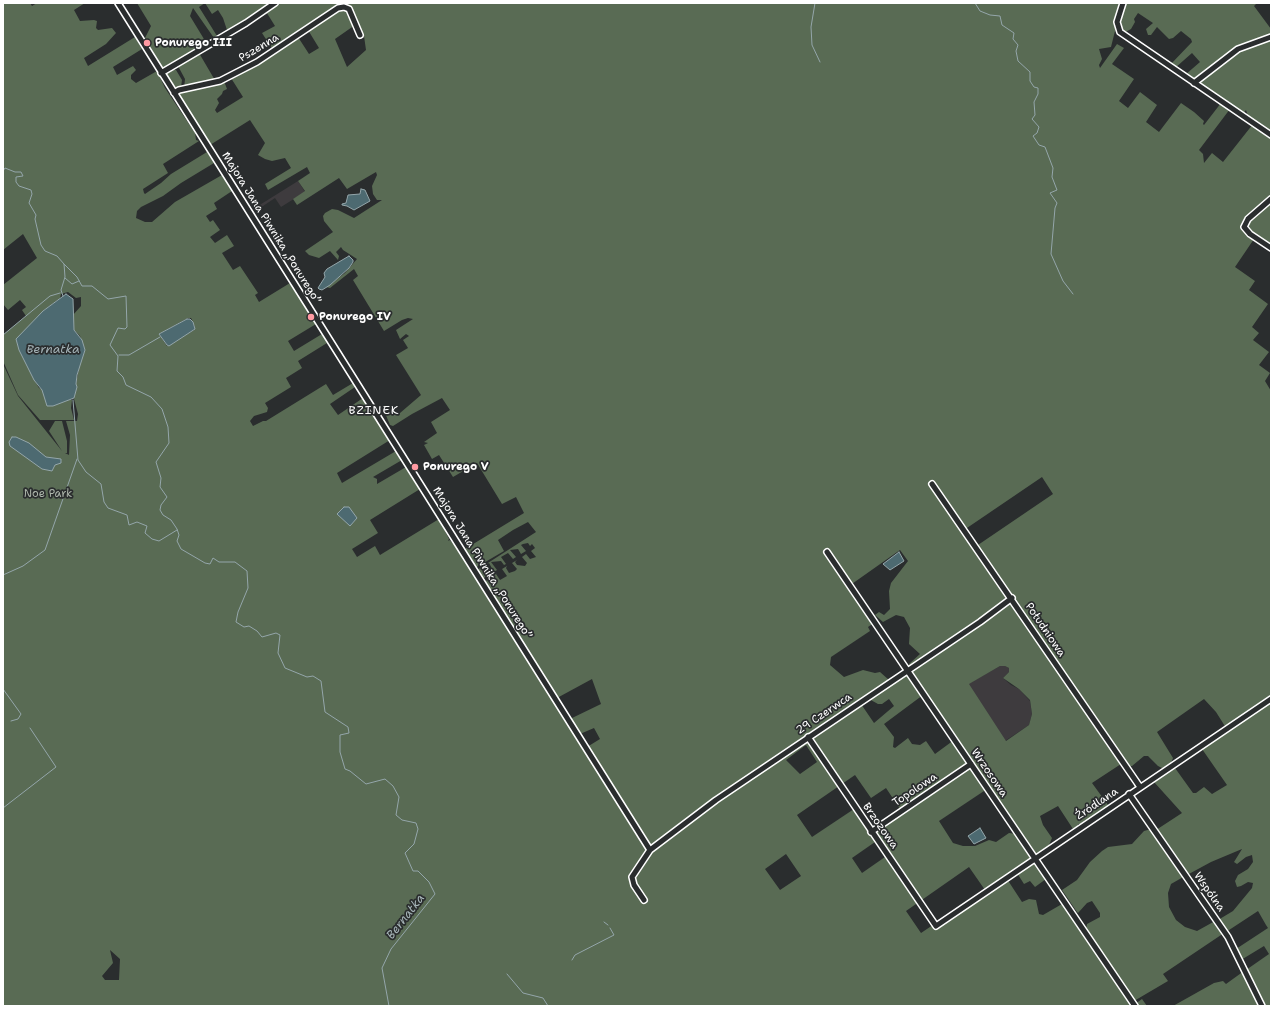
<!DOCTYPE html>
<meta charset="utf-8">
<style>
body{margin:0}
#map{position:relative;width:1274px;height:1009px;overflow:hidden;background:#2a2d2e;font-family:"Shantell Sans",sans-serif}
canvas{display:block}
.frame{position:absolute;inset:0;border:4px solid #fff;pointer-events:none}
</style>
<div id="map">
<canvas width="1274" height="1009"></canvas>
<div class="frame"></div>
</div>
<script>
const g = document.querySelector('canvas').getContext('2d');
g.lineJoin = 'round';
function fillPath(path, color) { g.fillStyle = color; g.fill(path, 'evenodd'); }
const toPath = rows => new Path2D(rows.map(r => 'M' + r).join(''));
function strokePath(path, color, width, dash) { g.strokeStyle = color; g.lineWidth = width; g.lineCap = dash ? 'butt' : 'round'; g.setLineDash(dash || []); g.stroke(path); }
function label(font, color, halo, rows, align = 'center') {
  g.font = font + ' "Shantell Sans",sans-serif'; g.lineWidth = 3.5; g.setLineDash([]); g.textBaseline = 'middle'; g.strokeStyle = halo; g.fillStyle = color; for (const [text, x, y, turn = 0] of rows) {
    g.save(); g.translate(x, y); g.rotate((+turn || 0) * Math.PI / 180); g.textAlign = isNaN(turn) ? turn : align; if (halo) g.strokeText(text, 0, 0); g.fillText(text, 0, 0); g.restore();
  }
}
fillPath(toPath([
 [298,181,305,192,281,207,275,198,260,208,258,206],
 [1000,666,1005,666,1009,668,1009,672,1003,678,1011,685,1019,689,1030,701,1032,714,1029,725,1005,741,968,684]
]), '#3e3b3e');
fillPath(toPath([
 [3,3,30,3,32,6,37,3,85,3,74,10,80,21,94,20,97,21,96,28,98,30,112,28,116,33,106,44,84,58,88,66,135,37,142,49,113,67,117,75,133,66,136,70,131,75,131,79,136,83,157,71,165,88,195,133,196,140,199,141,163,164,168,173,143,189,144,193,145,194,161,183,171,174,207,152,214,163,181,183,163,196,141,207,137,211,136,218,145,222,152,222,175,202,222,175,232,191,214,203,217,209,206,216,210,222,213,220,220,230,210,237,215,243,227,235,234,246,222,253,233,270,240,266,258,293,255,295,259,302,290,283,316,324,288,341,294,351,322,334,327,343,298,361,302,368,286,378,291,387,265,403,268,408,267,412,254,416,250,421,253,426,263,421,266,421,326,384,333,395,353,383,355,387,330,404,338,415,363,398,390,440,337,473,342,483,396,451,402,460,373,477,377,479,377,484,406,467,420,489,370,520,378,533,352,549,357,557,375,546,380,555,439,519,449,539,448,541,450,540,459,551,480,584,484,583,488,579,491,584,497,581,493,576,497,573,496,574,500,580,507,576,502,569,507,566,506,568,509,573,515,571,517,569,512,563,517,560,515,562,517,565,525,566,527,563,522,557,526,554,530,559,536,557,531,551,535,548,532,544,530,546,528,543,523,544,521,545,526,551,521,554,518,549,510,550,516,557,513,559,508,553,501,557,506,564,504,565,501,561,491,562,497,570,494,572,489,563,485,565,487,568,482,570,487,575,485,575,487,576,484,578,480,576,477,570,536,532,528,522,513,530,498,540,504,551,475,568,465,549,524,513,516,497,502,504,477,463,453,477,439,455,432,459,424,445,428,443,424,442,437,433,431,422,450,410,442,398,412,414,393,426,390,425,385,413,391,411,396,414,400,413,421,395,396,355,408,348,403,340,409,336,406,334,400,339,396,330,413,319,408,318,402,320,384,331,353,280,358,276,354,269,330,288,326,287,345,273,357,259,343,250,341,247,336,252,339,256,338,260,330,251,319,258,309,255,305,251,333,232,324,221,323,216,325,213,332,209,338,210,354,218,382,200,377,200,373,194,372,186,377,175,376,172,347,189,339,178,297,205,293,199,305,191,298,181,310,173,307,167,268,190,265,184,291,168,285,158,272,161,265,159,258,155,265,143,250,120,210,145,191,118,192,115,190,116,178,96,180,92,214,85,224,81,227,89,223,91,222,94,217,99,219,103,215,110,217,113,243,97,231,78,298,37,309,54,319,48,308,30,338,10,342,9,350,13,355,25,335,39,347,67,366,50,364,36,351,10,344,3,1122,3,1111,47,1099,49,1102,59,1099,65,1100,68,1117,44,1124,48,1112,64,1134,79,1119,101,1128,108,1140,92,1157,105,1146,122,1159,132,1181,103,1194,112,1204,121,1203,124,1204,125,1221,103,1230,109,1199,150,1203,154,1204,163,1212,153,1223,162,1253,124,1271,137,1271,197,1244,223,1254,239,1235,267,1255,281,1249,290,1268,304,1252,327,1259,333,1253,340,1269,352,1259,365,1270,373,1265,381,1271,391,1271,1006,1263,1006,1246,970,1269,954,1264,946,1241,960,1236,949,1268,928,1266,925,1258,911,1226,932,1218,920,1233,911,1252,888,1253,883,1248,882,1241,886,1237,887,1235,881,1238,875,1248,869,1253,862,1252,855,1246,857,1237,864,1234,862,1242,849,1211,862,1187,875,1156,830,1182,813,1154,782,1175,768,1193,793,1196,793,1204,787,1212,794,1227,785,1202,749,1228,731,1216,712,1204,699,1157,732,1173,758,1170,765,1164,769,1158,766,1148,756,1144,756,1132,766,1127,766,1117,753,1115,756,1136,784,1135,789,1121,797,1134,788,1134,784,1121,764,1092,783,1108,805,1111,805,1105,809,1103,808,1098,814,1096,813,1089,820,1085,820,1082,824,1078,824,1078,827,1069,832,1073,829,1058,806,1040,816,1043,825,1052,838,1049,845,1052,844,1038,853,1034,854,987,789,939,821,953,843,963,846,975,846,989,840,996,842,1009,833,1017,834,1032,858,1007,879,1022,902,1029,899,1036,900,1039,914,1043,915,1062,904,1133,1001,1086,929,1087,924,1100,917,1100,913,1092,901,1087,903,1078,913,1077,912,1062,890,1077,880,1090,862,1102,851,1108,847,1132,844,1144,831,1151,829,1185,876,1171,884,1168,893,1169,907,1176,920,1185,927,1197,931,1215,921,1224,933,1163,974,1168,981,1134,1001,1135,1004,1142,999,1147,1006,3,1006,3,364,18,396,62,451,49,431,55,421,62,421,67,441,67,453,65,453,69,455,70,435,66,421,77,421,78,414,74,399,76,384,80,362,85,350,80,336,74,330,73,322,73,315,81,306,81,297,76,298,68,292,61,294,60,298,43,311,32,324,31,374,39,388,68,400,72,400,71,408,74,420,40,420,18,395,3,361,3,335,26,316,22,310,26,307,20,300,8,310,3,304,3,285,37,258,23,234,3,250],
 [188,318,191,318,193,322,195,328,194,330,167,346,159,334],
 [1042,477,1053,494,975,547,964,530],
 [900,550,908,561,891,583,889,591,890,609,884,615,879,612,875,615,883,622,896,615,904,617,910,628,909,644,920,654,909,664,910,669,889,680,880,672,875,673,863,670,844,677,830,665,831,657,870,631,868,627,874,623,849,586],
 [1000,666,1005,666,1009,668,1009,672,1003,678,1019,689,1030,700,1032,714,1029,725,1006,741,969,684],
 [592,679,601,704,570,719,580,734,594,728,600,739,587,747,649,844,654,846,663,843,647,858,645,845,557,698],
 [923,695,954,740,935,754,926,741,920,745,912,744,908,738,895,748,893,747,894,737,884,724],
 [869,699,878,704,882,704,889,699,894,706,874,723,861,704],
 [806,745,817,762,800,774,786,760],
 [855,775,871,798,886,788,902,812,871,833,854,809,812,837,797,815],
 [875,842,885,857,862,873,852,858],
 [786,854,801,876,780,890,765,869],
 [969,867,985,890,921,933,906,911],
 [110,950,120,959,119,980,105,980,102,976,113,963],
 [137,3,271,3,242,24,227,30,223,18,218,10,212,14,205,3,199,7,217,36,214,38,193,8,190,16,207,44,167,67,162,68,145,38,151,26],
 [276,3,343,3,335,7,273,50,262,33,275,26,265,10],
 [1124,3,1257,3,1254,6,1271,29,1271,35,1245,44,1194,80,1185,75,1200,62,1192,53,1175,68,1170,65,1192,42,1191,39,1181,31,1173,38,1169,39,1157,27,1151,35,1148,35,1146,29,1153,23,1138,13,1134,19,1135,22,1131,29,1124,33,1118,25],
 [1271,38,1271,132,1248,116,1246,110,1243,114,1202,85,1201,80,1247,46],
 [199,53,216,82,184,89,185,79,178,66],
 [172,69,176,70,182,80,181,87,177,89,172,87,166,74,167,71],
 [1271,200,1271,247,1251,233,1245,227,1246,223],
 [1034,861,1046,879,1035,887,1030,881,1024,884,1017,873],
 [1244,971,1260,1006,1173,1006,1214,983,1223,981,1226,984]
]), '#596b54');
const water = toPath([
 [361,189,365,190,370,201,354,210,347,206,342,205,342,204,346,203,348,195,360,194,361,189],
 [349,256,353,260,353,262,349,268,330,285,322,290,319,289,318,288,325,277,324,273,327,269,349,256],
 [66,294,73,299,74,330,82,340,85,350,77,375,76,384,77,387,74,398,53,406,47,406,42,390,34,380,19,350,16,339,43,311,66,294],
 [187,319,190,319,193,322,195,329,169,346,167,345,159,334,187,319],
 [12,437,16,437,29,443,46,457,61,459,61,463,55,465,52,471,42,469,10,446,9,442,12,437],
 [344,507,349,507,357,518,350,526,337,514,344,507],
 [899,552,904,561,890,570,883,564,899,552],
 [980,828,986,838,974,844,968,836,980,828]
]);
fillPath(water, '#4d6a71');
strokePath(water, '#94a6aa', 1);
strokePath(toPath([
 [815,3,811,27,812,45,820,62],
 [975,3,980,11,990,15,1000,16,1002,25,1014,33,1013,39,1018,45,1016,51,1018,61,1030,72,1030,81,1034,87,1038,88,1038,94,1034,102,1035,115,1032,119,1039,127,1037,133,1033,136,1039,145,1045,147,1053,168,1052,177,1057,190,1050,193,1057,203,1055,208,1051,254,1063,281,1073,294],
 [3,171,5,168,15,172,21,172,23,176,16,177,16,182,19,186,31,190,32,194,29,203,36,215,35,219,41,245,45,251,57,256,64,264,65,277,61,290,63,296],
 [64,264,77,277,82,286,92,286,108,299,126,296,127,327,125,329,118,328,110,345,118,356,117,371,123,377,126,385,151,397,162,409,168,427,169,443,156,462,161,478,160,487,167,497,161,505,160,510,163,515,171,520,177,529,179,535,177,541,181,549,205,563,210,564,213,558,219,562,235,562,247,571,248,588,238,612,236,622,244,627,249,626,257,631,262,637,276,633,280,635,278,653,285,668,307,677,313,676,321,681,325,712,348,727,349,733,340,735,340,752,345,769,350,771,366,784,385,779,393,786,399,797,396,815,402,820,416,823,418,829,414,844,405,853,413,871,418,871,429,882,435,894,391,949,382,968,389,1006],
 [65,278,72,284,79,281],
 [3,335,50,296,60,293],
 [119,355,129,355,160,337],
 [73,400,78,460,86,472,101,484,104,502,108,508,127,515,129,525,137,522,147,526,145,533,152,539,159,541,177,530],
 [3,575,23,566,45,550,77,459],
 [3,689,21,714,18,719,11,721],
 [3,808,56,767,30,728],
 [604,922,608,925],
 [572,960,575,955,614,935,610,928],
 [507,974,523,993,543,998,548,1006]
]), '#94a6aa', 1);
const minor = toPath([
 [118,3,650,850],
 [1123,3,1117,22,1120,32,1271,135],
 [161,73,246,23,275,3],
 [1194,83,1238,49,1271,37],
 [174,93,179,90,220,81,257,62,338,8,344,7,349,9,360,35],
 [1271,199,1248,219,1244,227,1250,234,1271,248],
 [932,484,1140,787],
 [827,552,1135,1006],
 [808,737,936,926,1271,699],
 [1129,794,1228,937,1262,1006],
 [871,832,971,764],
 [650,850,716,800,980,622,1012,598],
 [644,900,634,885,632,877,650,850]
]);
strokePath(minor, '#fff', 8);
strokePath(minor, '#2a2d2e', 5);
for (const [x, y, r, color] of [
 [147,43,4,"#ff9aa2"],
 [311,317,4,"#ff9aa2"],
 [415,467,4,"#ff9aa2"]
]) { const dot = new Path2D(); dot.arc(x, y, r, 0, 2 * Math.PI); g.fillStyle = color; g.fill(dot); strokePath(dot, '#2a2d2e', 1.5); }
label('bold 11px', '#fff', '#2a2d2e', [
 ["Ponurego III",155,43],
 ["Ponurego IV",319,317],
 ["Ponurego V",423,467]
], 'left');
label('11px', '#fff', '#2a2d2e', [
 ["Pszenna",259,48,-31],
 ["Majora Jana Piwnika „Ponurego”",271,228,58],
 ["Majora Jana Piwnika „Ponurego”",482,563,58],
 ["Południowa",1045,630,56],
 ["29 Czerwca",824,714,-34],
 ["Wrzosowa",989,773,56],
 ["Topolowa",915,790,-34],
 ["Źródlana",1097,804,-34],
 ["Brzozowa",880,826,55],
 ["Wspólna",1209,892,55]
]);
label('11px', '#acb5aa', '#2a2d2e', [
 ["Noe Park",48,494]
]);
label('italic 12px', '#a6b4b8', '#2a2d2e', [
 ["Bernatka",53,350],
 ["Bernatka",406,917,-52]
]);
g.letterSpacing = '1px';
label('12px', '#fff', '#2a2d2e', [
 ["BZINEK",374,411]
]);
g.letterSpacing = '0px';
</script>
